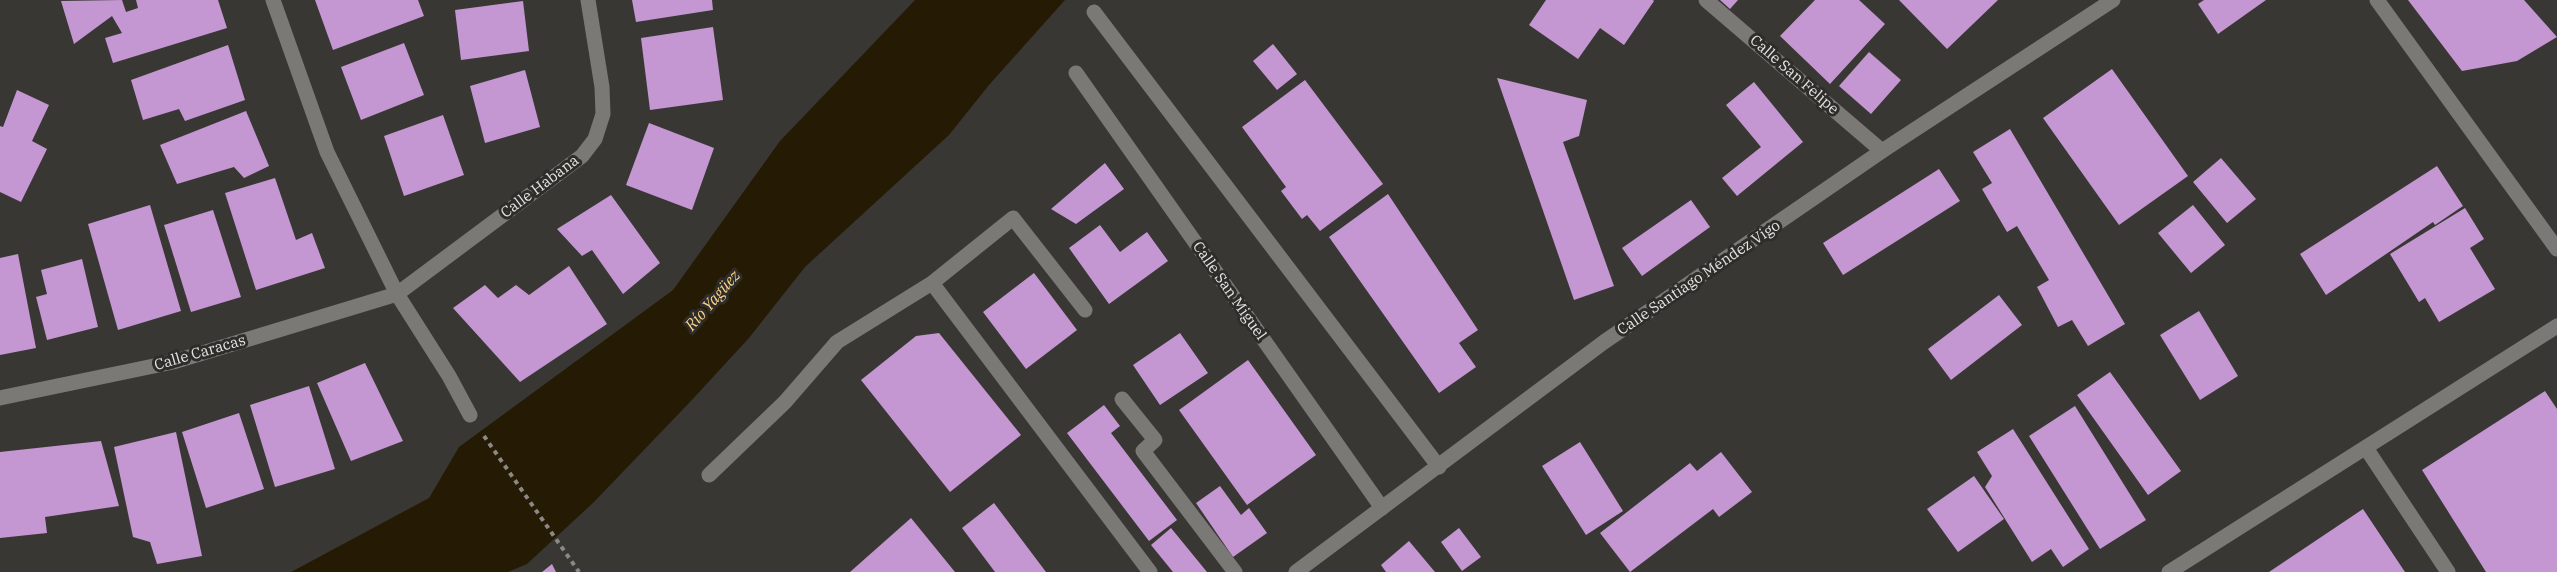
<!DOCTYPE html>
<meta charset="utf-8">
<style>
body{margin:0}
canvas{display:block;background:#393734}
</style>
<canvas width="2557" height="572"></canvas>
<script>
const g = document.querySelector('canvas').getContext('2d');
g.lineJoin = 'round';
function fillPath(path, color) { g.fillStyle = color; g.fill(path, 'evenodd'); }
const toPath = rows => new Path2D(rows.map(r => 'M' + r).join(''));
function strokePath(path, color, width, dash) { g.strokeStyle = color; g.lineWidth = width; g.lineCap = dash ? 'butt' : 'round'; g.setLineDash(dash || []); g.stroke(path); }
function label(font, color, halo, rows, align = 'center') {
  g.font = font + ' "IBM Plex Serif",serif'; g.lineWidth = 6; g.setLineDash([]); g.textBaseline = 'middle'; g.strokeStyle = halo; g.fillStyle = color; for (const [text, x, y, turn = 0] of rows) {
    g.save(); g.translate(x, y); g.rotate((+turn || 0) * Math.PI / 180); g.textAlign = isNaN(turn) ? turn : align; if (halo) g.strokeText(text, 0, 0); g.fillText(text, 0, 0); g.restore();
  }
}
fillPath(toPath([
 [915,0,1065,0,989,85,949,135,805,267,749,338,691,401,593,503,527,564,508,572,291,572,429,498,459,447,673,290,780,141]
]), '#251a04');
fillPath(toPath([
 [122,0,126,12,138,8,136,0,218,0,227,28,113,63,105,38,122,33,112,16,74,44,61,1],
 [315,0,418,0,424,16,333,50],
 [632,0,712,0,713,10,636,22],
 [1546,0,1653,0,1654,1,1624,45,1600,28,1578,59,1529,25],
 [1720,0,1738,0,1730,9],
 [1815,0,1859,0,1885,24,1830,84,1780,36],
 [1899,0,1998,0,1947,49],
 [2204,0,2266,0,2218,34,2198,4],
 [2408,0,2524,0,2557,37,2517,61,2462,71],
 [523,1,529,51,461,60,455,10],
 [713,27,723,100,650,110,641,38],
 [404,43,424,95,361,120,341,67],
 [1273,44,1297,74,1277,90,1253,61],
 [228,45,245,100,185,121,179,109,143,120,131,80],
 [1869,52,1901,80,1871,114,1839,86],
 [2112,69,2188,176,2119,225,2043,118],
 [525,70,540,127,485,143,470,86],
 [1497,78,1587,100,1579,136,1563,142,1614,286,1574,300],
 [1305,80,1383,184,1320,231,1307,215,1302,219,1281,191,1286,187,1242,127],
 [1754,82,1803,142,1737,196,1722,178,1761,147,1726,105],
 [17,90,49,105,32,141,47,149,21,202,0,192,0,126,3,127],
 [246,111,269,166,244,178,234,167,177,184,160,145],
 [443,115,464,175,404,196,384,136],
 [649,123,714,148,692,210,626,185],
 [2010,129,2125,324,2088,346,2072,320,2058,327,2037,287,2049,280,2017,226,2007,232,1982,189,1992,183,1973,152],
 [2221,158,2256,199,2227,223,2193,182],
 [1105,163,1124,189,1076,224,1051,209],
 [2437,166,2463,206,2435,225,2433,222,2326,295,2300,254],
 [1939,169,1960,201,1843,275,1823,243],
 [275,178,296,240,312,233,325,268,256,290,225,193],
 [1388,194,1478,330,1459,343,1476,367,1439,393,1329,237],
 [611,195,660,263,623,294,592,250,582,256,557,229],
 [1691,200,1710,227,1642,276,1622,248],
 [150,205,181,311,118,330,88,224],
 [2193,205,2225,245,2191,273,2158,233],
 [2465,208,2484,239,2470,248,2495,289,2439,322,2425,298,2419,302,2390,254],
 [213,210,241,297,191,312,164,225],
 [1100,225,1120,252,1147,232,1168,261,1109,304,1069,248],
 [18,254,36,348,0,355,0,258],
 [82,259,98,327,47,340,36,297,47,294,41,270],
 [569,266,607,324,520,382,453,308,485,285,498,298,516,285,529,295],
 [1034,273,1077,330,1026,369,983,312],
 [1999,295,2022,325,1951,380,1928,349],
 [2199,311,2238,376,2200,400,2160,335],
 [939,333,1021,435,950,492,861,380,916,336],
 [1180,333,1208,373,1160,405,1133,365],
 [1248,360,1316,455,1247,505,1179,410],
 [365,363,403,441,351,461,317,383],
 [2110,372,2181,471,2148,495,2077,395],
 [309,386,335,469,275,487,250,405],
 [2545,391,2557,409,2557,572,2486,572,2422,470],
 [1104,405,1120,426,1111,433,1177,520,1149,541,1067,433],
 [2075,406,2146,520,2100,549,2029,436],
 [239,413,264,489,206,508,182,432],
 [2013,429,2089,549,2063,567,2051,549,2032,562,1985,487,1992,476,1977,452],
 [176,432,202,556,157,564,150,542,133,537,114,447],
 [101,441,119,506,45,517,47,533,0,538,0,452],
 [1580,442,1623,511,1586,535,1542,466],
 [1721,452,1752,492,1719,517,1713,509,1630,572,1600,533,1690,463,1697,471],
 [1974,476,2004,519,1958,552,1927,509],
 [1220,486,1241,515,1249,508,1267,533,1233,557,1196,503],
 [994,503,1046,572,995,572,962,528],
 [2363,509,2405,572,2269,572],
 [911,518,955,572,850,572],
 [1171,528,1207,572,1173,572,1151,545],
 [1459,528,1481,557,1462,571,1441,542],
 [1409,541,1435,572,1386,572,1381,565],
 [552,564,556,572,542,572]
]), '#c496d2');
strokePath(toPath([
 [484,436,579,572]
]), '#8a8986', 4, [4.5, 4.5]);
strokePath(toPath([
 [2377,0,2557,249],
 [1094,12,1439,467],
 [932,283,1013,218,1085,310],
 [1122,399,1155,440,1143,451,1235,572],
 [709,475,785,402,837,342,932,283,1150,572]
]), '#7b7975', 15);
strokePath(toPath([
 [273,0,327,152,397,294,449,376,470,415],
 [1706,0,1882,151],
 [1076,73,1382,508],
 [0,398,173,362,397,294,582,156,595,139,603,114,602,87,588,0],
 [2366,448,2448,572]
]), '#7b7975', 15);
strokePath(toPath([
 [1296,572,1604,342,1882,151,2113,0],
 [2169,572,2557,326]
]), '#7b7975', 15);
label('15px', '#e5e4e2', '#2f2d2a', [
 ["Calle San Felipe",1794,75,41],
 ["Calle Habana",540,187,-37],
 ["Calle Santiago Méndez Vigo",1699,278,-34],
 ["Calle San Miguel",1229,291,55],
 ["Calle Caracas",200,353,-16]
]);
label('italic 16px', '#fcd389', '#2f2d2a', [
 ["Río Yagüez",713,301,-49]
]);
</script>
